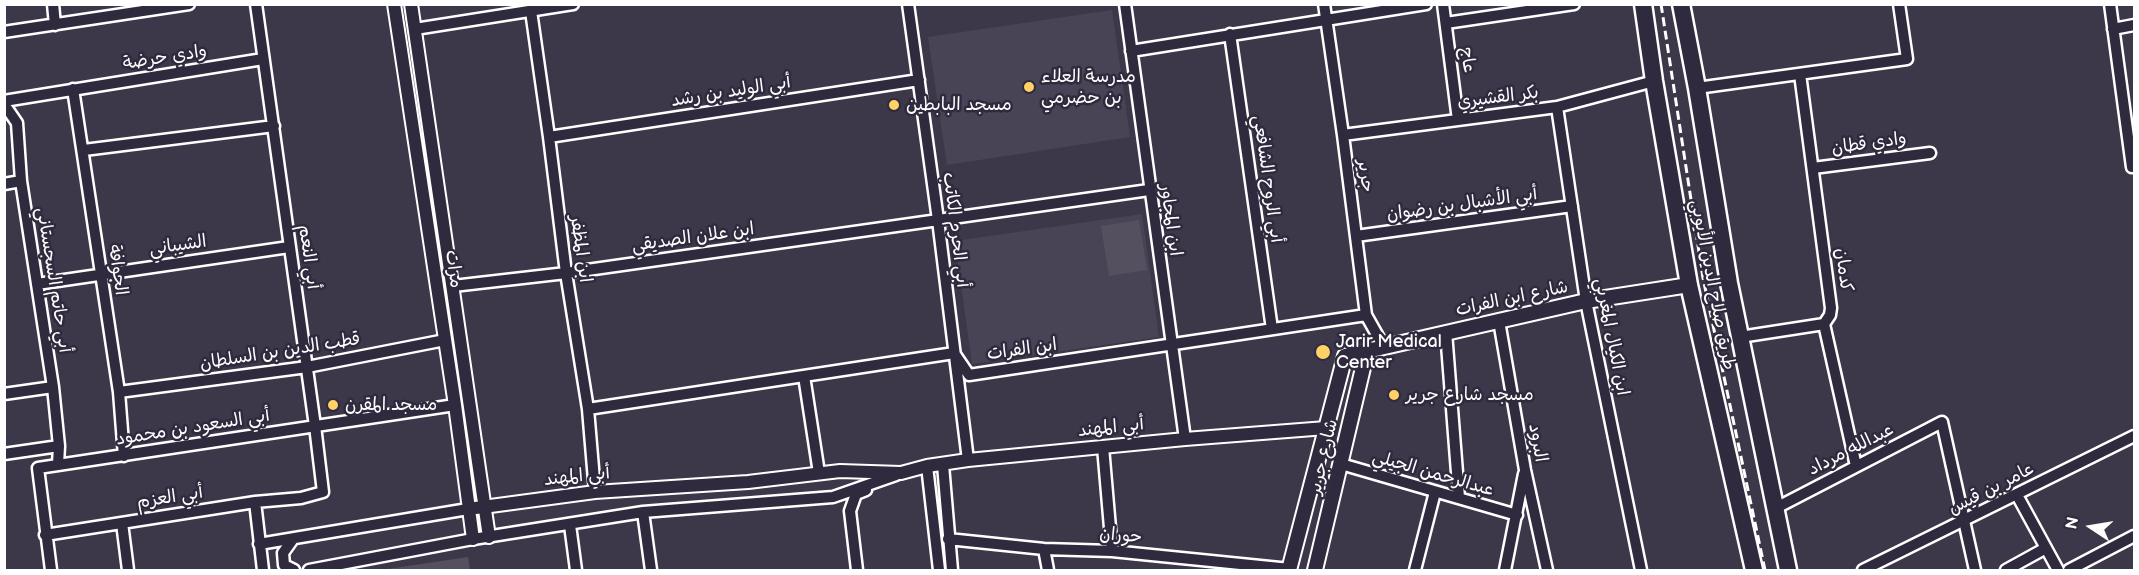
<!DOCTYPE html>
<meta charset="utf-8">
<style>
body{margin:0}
#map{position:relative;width:2139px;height:575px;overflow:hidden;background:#3c3749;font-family:"Balsamiq Sans",sans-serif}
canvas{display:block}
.frame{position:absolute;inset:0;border:6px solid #fff;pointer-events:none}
.north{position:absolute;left:2061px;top:497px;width:60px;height:60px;-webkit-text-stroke:4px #2f2a3d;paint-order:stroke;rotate:282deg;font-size:16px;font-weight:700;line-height:24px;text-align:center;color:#fff}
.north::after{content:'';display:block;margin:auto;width:21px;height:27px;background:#fff;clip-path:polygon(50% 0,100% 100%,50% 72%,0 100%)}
</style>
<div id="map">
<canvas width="2139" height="575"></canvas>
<div class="frame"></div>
<div class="north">N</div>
</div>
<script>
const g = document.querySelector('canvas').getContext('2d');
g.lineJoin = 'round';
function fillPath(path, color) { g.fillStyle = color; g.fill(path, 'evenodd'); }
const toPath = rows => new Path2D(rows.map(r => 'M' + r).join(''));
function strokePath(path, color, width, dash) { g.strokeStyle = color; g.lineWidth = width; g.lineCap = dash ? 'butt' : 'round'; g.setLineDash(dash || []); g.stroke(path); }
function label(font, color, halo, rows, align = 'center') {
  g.font = font + ' "Balsamiq Sans","Playpen Sans Arabic",sans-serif'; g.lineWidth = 5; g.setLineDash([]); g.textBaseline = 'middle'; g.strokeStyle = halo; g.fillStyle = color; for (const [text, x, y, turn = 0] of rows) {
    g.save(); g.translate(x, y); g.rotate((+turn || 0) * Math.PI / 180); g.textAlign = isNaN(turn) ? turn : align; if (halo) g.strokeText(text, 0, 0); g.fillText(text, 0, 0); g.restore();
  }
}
fillPath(toPath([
 [1112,10,1130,137,947,165,928,37],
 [1142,214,1159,337,972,364,955,241]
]), '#494455');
fillPath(toPath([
 [1139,220,1147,270,1109,276,1101,226],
 [468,557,470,570,381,570]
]), '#555060');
const minor = toPath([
 [53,4,55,25],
 [908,4,938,220,968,460],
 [1125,4,1185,439],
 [1324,4,1343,135,1366,315,1384,347],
 [1443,4,1458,120],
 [2110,4,2132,167,2134,167],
 [531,11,549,137,566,273,588,409,595,492],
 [1446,23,1574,4],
 [415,29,573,4],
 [2113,29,2134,25],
 [4,32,189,4],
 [1230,34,1272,329],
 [1131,51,1426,4],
 [1800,74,1831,308,1830,315,1824,324,1856,466],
 [1697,88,1907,59,1899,4],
 [73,89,119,392,124,456],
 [4,101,263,59],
 [4,104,17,123,21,181,53,387,59,446,58,464],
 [1557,107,1586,301,1641,570],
 [1343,135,1557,107,1654,81],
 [549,137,919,80],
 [84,150,274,126],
 [1813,168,1930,153],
 [4,184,21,181],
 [1356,236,1572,206],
 [37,284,289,247],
 [453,286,566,273,1149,190],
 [1499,321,1525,470,1547,570],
 [1446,332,1459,498],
 [1740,337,1824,324],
 [804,376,819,473],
 [119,392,307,367,445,340],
 [4,394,53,387],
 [588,409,954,353,969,375,1366,315],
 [1103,447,1112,551],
 [4,454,59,446],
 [1341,464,1517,515],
 [943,465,952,570],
 [927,466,939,570],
 [2017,495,2058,570],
 [255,502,263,570],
 [1776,508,1942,422,1975,570],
 [643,512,651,570],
 [122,523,128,570],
 [570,525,576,570],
 [45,535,255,502,301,498,323,492,315,426,256,4],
 [293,539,283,553,284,565,294,570],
 [948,539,1044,549,1112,551,1290,569],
 [259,544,468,509],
 [1044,549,1048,570],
 [51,570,38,468,455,405],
 [309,570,473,539,643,512,833,497,896,475],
 [857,570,850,511,856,494,866,490],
 [1415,570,1435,492],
 [1505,570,1524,474],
 [1863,570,2134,436],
 [2006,570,2046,548],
 [2069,570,2134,536]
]);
const tertiary = toPath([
 [394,4,455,405,473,539],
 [411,4,489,537],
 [468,509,595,492,748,482,840,471,901,473,927,466,968,460,1185,439,1326,428]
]);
const secondary = toPath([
 [1289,570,1345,356,1586,301,1689,285],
 [1315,570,1367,351]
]);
const primary = toPath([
 [1643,4,1654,81,1689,285,1754,570],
 [1681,4,1697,88,1729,283,1788,570]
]);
strokePath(minor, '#fff', 15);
strokePath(tertiary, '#fff', 16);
strokePath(secondary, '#fff', 18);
strokePath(primary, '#fff', 21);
strokePath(minor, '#2f2a3d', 10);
strokePath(tertiary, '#2f2a3d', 12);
strokePath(secondary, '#2f2a3d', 14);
strokePath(primary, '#2f2a3d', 16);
strokePath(toPath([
 [1661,4,1703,278,1765,570]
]), '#fff', 3, [9, 4.5]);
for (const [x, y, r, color] of [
 [1029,87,6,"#ffd166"],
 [894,105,6,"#ffd166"],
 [1323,352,8,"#ffd166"],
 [1394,395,6,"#ffd166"],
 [333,405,6,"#ffd166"]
]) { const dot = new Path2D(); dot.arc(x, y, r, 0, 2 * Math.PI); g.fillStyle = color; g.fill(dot); strokePath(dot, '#2f2a3d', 2); }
label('18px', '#fff', '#2f2a3d', [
 ["وادي حرضة",165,58,-9],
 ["عاج",1467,60,83],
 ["أبي الوليد بن رشد",731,92,-9],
 ["بكر القشيري",1498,98,-7],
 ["وادي قطان",1869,144,-8],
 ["جرير",1365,176,82],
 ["أبي الروح الشافعي",1267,179,82],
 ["أبي الأشبال بن رضوان",1462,205,-8],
 ["ابن المجاور",1170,220,82],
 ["أبي الحرم الكاتب",955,230,83],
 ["ابن علان الصديقي",693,238,-8],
 ["الشيباني",178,246,-8],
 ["ابن المظفر",580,249,82],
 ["أبي النعم",308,257,82],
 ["مرات",453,269,82],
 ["الجوافة",117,270,82],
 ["كدمان",1843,270,83],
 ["أبي حاتم السجستاني",53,280,81],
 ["طريق صلاح الدين الأيوبي",1712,285,79],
 ["شارع ابن الفرات",1512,299,-12],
 ["ابن الكيال المغربي",1611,337,79],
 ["ابن الفرات",1022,350,-8],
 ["قطب الدين بن السلطان",280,352,-9],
 ["أبي السعود بن محمود",193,428,-9],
 ["أبي المهند",1111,428,-6],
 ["البرود",1537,443,80],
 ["عبدالله مرداد",1851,450,-27],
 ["شارع جرير",1324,457,-77],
 ["عبدالرحمن الجيلي",1433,474,16],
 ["أبي المهند",577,477,-6],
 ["عامر بن قيس",1992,489,-27],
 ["أبي العزم",170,498,-9],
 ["حوران",1120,536,4]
]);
label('18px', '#fff', '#2f2a3d', [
 ["مدرسة العلاء",1041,77],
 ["بن حضرمي",1041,98],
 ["مسجد البابطين",906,105],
 ["Jarir Medical",1336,342],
 ["Center",1336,363],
 ["مسجد شارع جرير",1406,395],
 ["مسجد المقرن",345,405]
], 'left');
</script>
